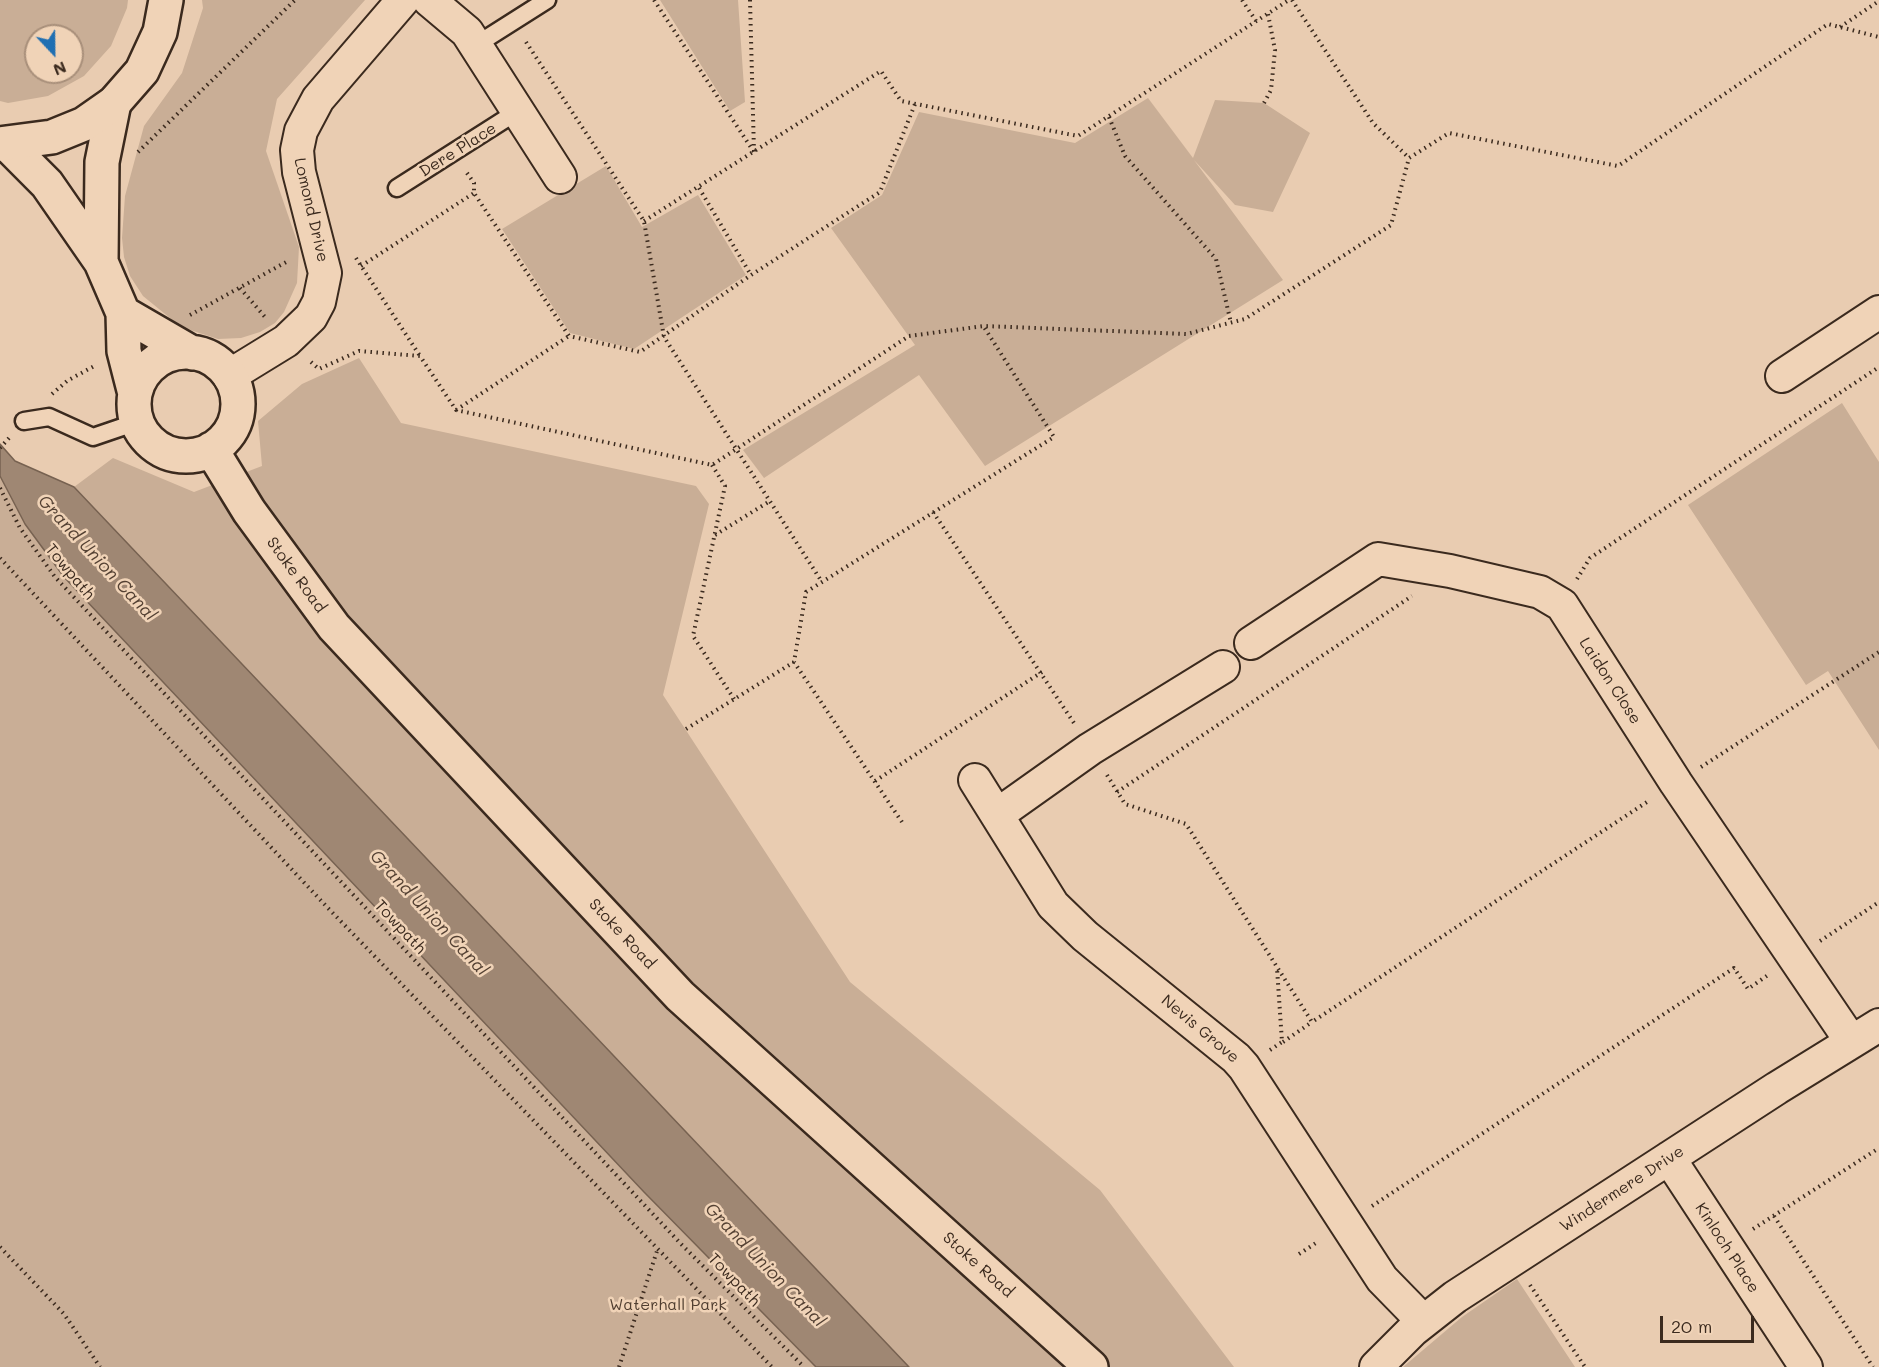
<!DOCTYPE html>
<style>
body{margin:0}
#map{position:relative;width:1879px;height:1367px;overflow:hidden;background:#e9ccb1;font-family:Mali,sans-serif}
canvas{display:block}
.north{position:absolute;left:24px;top:24px;width:60px;height:60px;box-sizing:border-box;background:#f0d3b7;border:2px solid #a88f7a;border-radius:50%;rotate:158deg;font-size:16px;font-weight:700;line-height:24px;text-align:center;color:#3b2a1e}
.north::after{content:'';display:block;margin:auto;width:21px;height:27px;background:#1f6fb2;clip-path:polygon(50% 0,100% 100%,50% 72%,0 100%)}
.scale{position:absolute;left:1660px;top:1316px;width:94px;height:27px;box-sizing:border-box;border:3px solid #3b2a1e;border-top:0;padding-left:8px;font-size:18px;line-height:21px;white-space:nowrap;color:#3b2a1e;-webkit-text-stroke:4px #f0d3b7;paint-order:stroke}
</style>
<div id="map">
<canvas width="1879" height="1367"></canvas>
<div class="north">N</div>
<div class="scale">20 m</div>
</div>
<script>
const g = document.querySelector('canvas').getContext('2d');
g.lineJoin = 'round';
function fillPath(path, color) { g.fillStyle = color; g.fill(path, 'evenodd'); }
const toPath = rows => new Path2D(rows.map(r => 'M' + r).join(''));
function strokePath(path, color, width, dash) { g.strokeStyle = color; g.lineWidth = width; g.lineCap = dash ? 'butt' : 'round'; g.setLineDash(dash || []); g.stroke(path); }
function label(font, color, halo, rows, align = 'center') {
  g.font = font + ' Mali,sans-serif'; g.lineWidth = 5; g.setLineDash([]); g.textBaseline = 'middle'; g.strokeStyle = halo; g.fillStyle = color; for (const [text, x, y, turn = 0] of rows) {
    g.save(); g.translate(x, y); g.rotate((+turn || 0) * Math.PI / 180); g.textAlign = isNaN(turn) ? turn : align; if (halo) g.strokeText(text, 0, 0); g.fillText(text, 0, 0); g.restore();
  }
}
fillPath(toPath([
 [0,0,128,0,127,8,111,46,84,76,48,96,8,103,0,101],
 [36,36,72,36,72,72,36,72],
 [202,0,365,0,277,99,266,151,299,247,297,283,284,312,275,323,260,332,241,338,218,339,181,327,143,296,130,276,124,257,122,238,125,196,144,126,182,73,203,8],
 [660,0,738,0,745,102,730,111],
 [1148,98,1193,158,1215,100,1264,103,1310,133,1273,212,1235,205,1194,160,1283,280,985,466,919,375,764,478,743,450,915,345,831,228,882,195,919,112,1075,143],
 [606,166,642,227,698,195,746,275,634,349,570,333,502,229],
 [359,358,401,423,696,486,709,504,663,695,850,982,1100,1190,1234,1367,909,1367,74,487,113,458,194,492,262,466,258,421,302,384],
 [1842,403,1879,462,1879,750,1828,671,1806,685,1688,505],
 [0,476,25,524,64,577,644,1192,816,1367,0,1367],
 [1517,1279,1575,1367,1403,1367,1462,1317]
]), '#c9ae96');
const water = toPath([
 [0,444,15,461,74,487,909,1367,816,1367,644,1192,64,577,25,524,0,476,0,444]
]);
fillPath(water, '#9f8773');
strokePath(water, '#776251', 1.5);
const service = toPath([
 [476,45,547,0],
 [397,188,518,111],
 [24,421,49,417,93,437,137,422]
]);
const minor = toPath([
 [429,0,467,32,560,177],
 [229,376,286,341,311,317,319,302,325,273,299,172,297,150,301,131,318,99,403,0],
 [1782,376,1879,312],
 [1251,643,1378,559,1450,571,1540,592,1562,605,1676,783,1851,1041],
 [975,780,1053,905,1085,936,1236,1058,1244,1067,1382,1279,1423,1321],
 [997,815,1090,749,1223,667],
 [1669,1158,1806,1367],
 [1376,1367,1413,1330,1455,1297,1777,1088,1879,1025]
]);
const tertiary = toPath([
 [8,145,47,184,101,262,123,313,124,351,135,394],
 [101,262,102,162,114,103],
 [123,313,192,353],
 '134 404a52 52 0 1 1 104 0a52 52 0 1 1-104 0Z',
 [211,449,249,511,334,627,680,996,1091,1367]
]);
const trunk = toPath([
 [0,144,52,137,84,124,114,103,142,71,160,32,166,0]
]);
strokePath(service, '#3b2a1e', 21);
strokePath(minor, '#3b2a1e', 36);
strokePath(tertiary, '#3b2a1e', 38);
strokePath(trunk, '#3b2a1e', 38);
strokePath(toPath([
 [654,0,754,152],
 [750,0,754,152],
 [1242,0,1256,21],
 [1292,0,1373,123,1409,158],
 [1840,27,1879,1],
 [526,42,644,221,664,337,822,582],
 [1264,103,1271,90,1275,50,1268,14],
 [1109,117,1125,156,1216,259,1231,323],
 [138,152,295,0],
 [467,173,474,183,474,193,569,336,640,352,751,275,880,192,915,104],
 [699,188,751,275],
 [644,221,881,71,901,101,1078,136,1289,0],
 [356,258,420,356],
 [361,266,474,193],
 [240,288,265,317],
 [190,315,288,261],
 [311,362,319,369,359,351,420,356,456,410,712,465,909,336,984,326,1187,334,1245,319,1391,225,1409,158,1449,133,1618,166,1828,24,1879,37],
 [52,394,67,381,96,365],
 [456,410,569,336],
 [0,448,9,438],
 [712,465,725,486,693,636,734,699],
 [0,488,20,528,55,577,682,1245,804,1367],
 [933,512,1074,723],
 [715,535,770,501],
 [0,558,327,907,772,1367],
 [1577,579,1590,558,1879,367],
 [686,729,794,662],
 [1701,767,1879,652],
 [1107,775,1125,804,1186,824,1312,1022,1650,800],
 [875,781,1042,672],
 [1117,792,1412,596],
 [902,822,794,662,806,592,1054,437,984,327],
 [1820,941,1879,902],
 [1283,1042,1312,1022],
 [1270,1050,1282,1042,1277,968],
 [1372,1206,1734,968,1748,989,1768,975],
 [1774,1216,1873,1367],
 [1753,1229,1879,1148],
 [0,1247,64,1314,100,1367],
 [1299,1254,1319,1241],
 [1530,1285,1585,1367],
 [619,1367,658,1248]
]), '#3b2a1e', 4, [1.5, 4.5]);
strokePath(service, '#f0d3b7', 16);
strokePath(minor, '#f0d3b7', 32);
strokePath(tertiary, '#f0d3b7', 33);
strokePath(trunk, '#f0d3b7', 33);
label('16px', '#3b2a1e', '#f0d3b7', [
 ["Dere Place",458,150,-32],
 ["Lomond Drive",311,210,77],
 ["Towpath",70,572,50],
 ["Stoke Road",296,575,54],
 ["Laidon Close",1610,681,57],
 ["Towpath",400,927,47],
 ["Stoke Road",622,934,47],
 ["Nevis Grove",1200,1029,40],
 ["Windermere Drive",1622,1189,-33],
 ["Kinloch Place",1727,1248,57],
 ["Stoke Road",978,1265,42],
 ["Towpath",734,1280,46]
]);
label('16px', '#503e30', '#f0d3b7', [
 ["Waterhall Park",668,1305]
]);
label('italic 18px', '#544133', '#f0d3b7', [
 ["Grand Union Canal",97,558,47],
 ["Grand Union Canal",429,913,47],
 ["Grand Union Canal",765,1265,46]
]);
</script>
